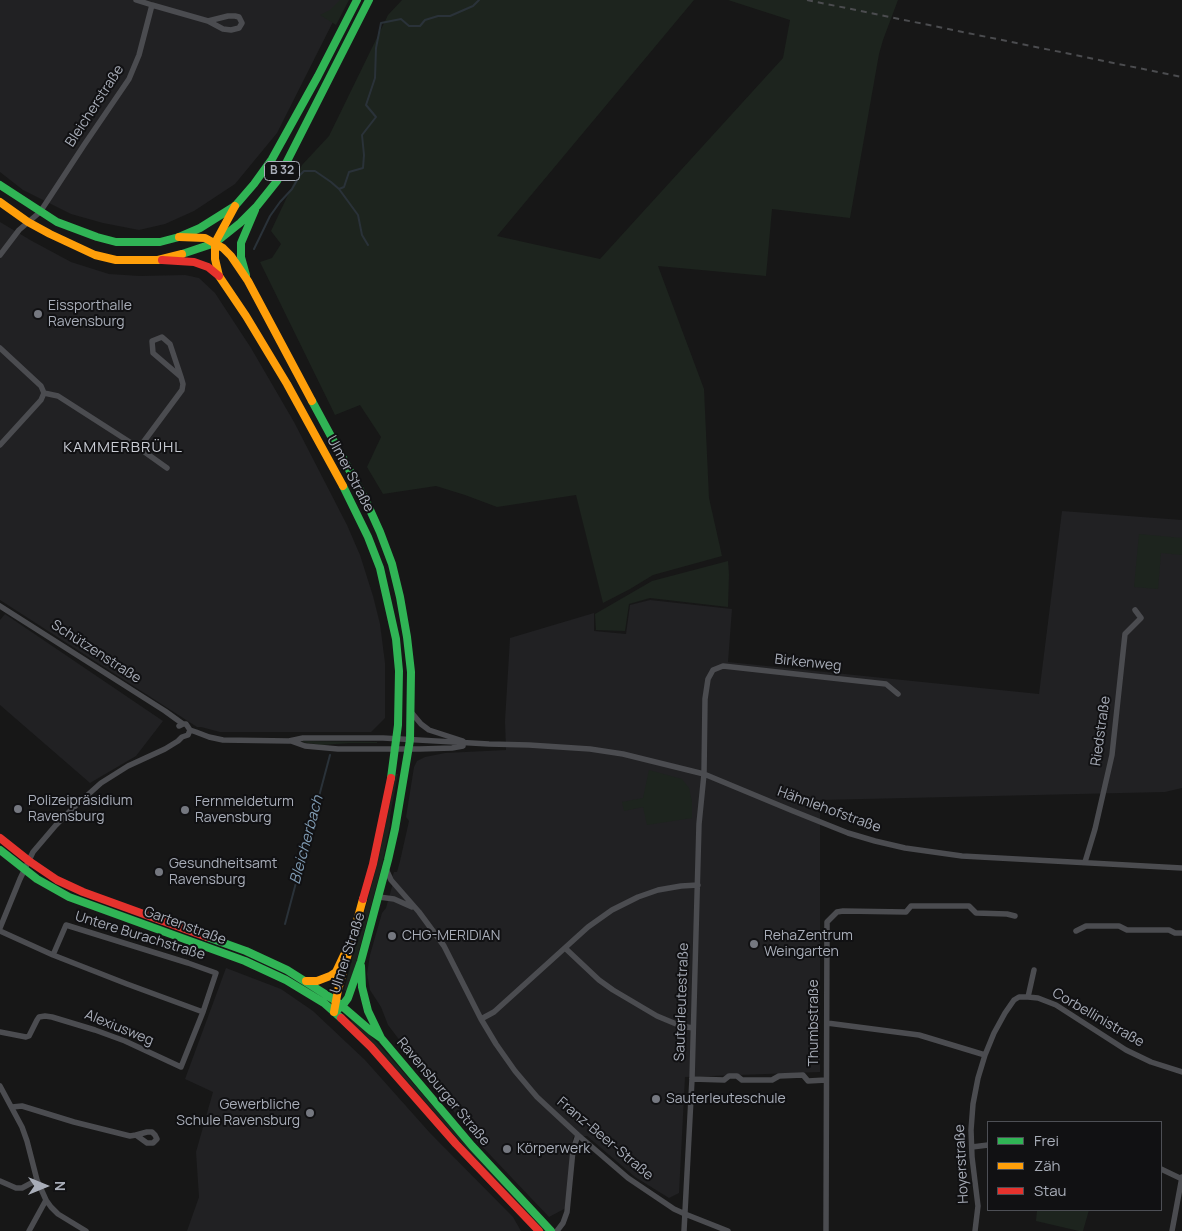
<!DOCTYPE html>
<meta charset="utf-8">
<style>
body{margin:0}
#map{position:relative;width:1182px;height:1231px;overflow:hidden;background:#171717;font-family:Manrope,sans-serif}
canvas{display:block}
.legend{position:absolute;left:987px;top:1121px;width:175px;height:90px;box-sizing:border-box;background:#111113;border:1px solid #4d4f55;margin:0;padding:6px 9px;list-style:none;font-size:15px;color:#a8adb8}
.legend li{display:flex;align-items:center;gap:10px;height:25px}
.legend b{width:25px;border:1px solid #4d4f55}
.north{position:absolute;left:20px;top:1161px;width:50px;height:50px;-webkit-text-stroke:4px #111113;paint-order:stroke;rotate:90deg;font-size:14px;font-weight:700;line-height:20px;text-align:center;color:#a8adb8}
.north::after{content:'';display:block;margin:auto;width:18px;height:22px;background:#a8adb8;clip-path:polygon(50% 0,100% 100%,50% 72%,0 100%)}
</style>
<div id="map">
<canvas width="1182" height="1231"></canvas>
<ul class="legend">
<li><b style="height:6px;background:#30b455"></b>Frei</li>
<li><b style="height:6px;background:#ff9f0a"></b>Zäh</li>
<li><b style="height:6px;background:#e5322d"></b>Stau</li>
</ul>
<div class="north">N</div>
</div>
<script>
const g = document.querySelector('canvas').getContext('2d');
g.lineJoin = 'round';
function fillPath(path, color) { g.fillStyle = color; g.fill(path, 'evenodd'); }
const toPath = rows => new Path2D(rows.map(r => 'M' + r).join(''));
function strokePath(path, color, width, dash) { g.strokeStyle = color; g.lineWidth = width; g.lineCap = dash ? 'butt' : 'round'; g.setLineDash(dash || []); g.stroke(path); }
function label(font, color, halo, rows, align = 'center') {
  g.font = font + ' Manrope,sans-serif'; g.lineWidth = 4; g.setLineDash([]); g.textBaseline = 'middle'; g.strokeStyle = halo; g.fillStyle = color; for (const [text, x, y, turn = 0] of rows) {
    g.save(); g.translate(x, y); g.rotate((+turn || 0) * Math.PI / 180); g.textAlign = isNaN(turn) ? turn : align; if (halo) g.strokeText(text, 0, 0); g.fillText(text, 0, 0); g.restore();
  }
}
fillPath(toPath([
 [0,0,344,0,277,133,235,184,194,211,165,224,139,230,103,223,71,214,23,190,0,172],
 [0,222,32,241,71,262,109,274,140,276,185,275,199,278,215,293,251,348,294,422,347,525,360,555,373,596,380,624,385,663,385,718,371,732,220,732,201,727,197,727,0,600],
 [1062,511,1182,520,1182,788,1165,792,820,800,820,1072,685,1077,679,1193,669,1198,635,1177,587,1136,573,1137,566,1208,549,1217,474,1138,388,1025,381,1007,370,990,367,974,370,955,382,913,386,908,393,883,391,880,394,872,397,872,400,861,409,821,406,817,414,767,417,761,425,757,445,753,506,750,505,721,510,638,594,613,594,631,626,634,630,605,650,600,732,609,728,662,1039,694],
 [5,614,163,721,136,756,90,783,0,705,0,620],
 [226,968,281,989,313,1011,365,1060,430,1133,513,1217,521,1231,187,1231,199,1197,196,1152,213,1092,185,1079]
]), '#212123');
fillPath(toPath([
 [340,0,349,0,336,25,320,15,330,10],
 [402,0,694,0,497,236,600,259,783,58,790,20,728,0,898,0,883,40,879,54,850,218,772,209,766,276,658,266,704,389,709,498,722,556,653,575,630,589,603,603,576,495,497,507,465,495,436,486,383,494,367,467,381,437,360,405,335,415,260,262,272,258,281,244,271,231,302,165,329,136,388,15],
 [1139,534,1182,538,1182,555,1161,553,1158,589,1134,587],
 [728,561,729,574,728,607,650,598,629,604,625,631,596,630,595,614,652,581],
 [304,741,377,742,377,743,350,743,322,745,301,742],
 [649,770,682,779,689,788,692,802,692,818,647,825,643,807,624,811,622,802,643,798],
 [396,774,398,774,390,816,390,826,382,865,348,992,344,990,378,861],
 [350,1017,367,1032,392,1059,465,1143,547,1231,543,1231,463,1145,389,1061,352,1023],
 [1037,1210,1089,1210,1083,1231,1079,1231,1036,1221]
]), '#1d241e');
strokePath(toPath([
 [339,189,358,215,362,235,368,245],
 [254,249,270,216,280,202,292,189,300,175,304,171,315,171,331,182,339,189,344,187,349,172,363,168,364,155,362,135,376,117,366,105,375,78,376,48,381,23,401,19,409,26,420,26,425,20,438,16,450,16,473,6,479,0],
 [285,924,330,755]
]), '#2a3239', 2);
strokePath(toPath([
 [152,5,208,21,223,29,231,30,239,28,242,23,239,17,235,16,228,16,208,21],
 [0,255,19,230,40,212,46,203,84,145,129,79,139,55,152,5,136,0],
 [0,348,41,386,44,393,41,400,0,445],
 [44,393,58,396,139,448,167,468],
 [139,448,182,390,183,384,181,377,153,353,152,341,162,337,170,344,181,377],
 [0,606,165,711,183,724],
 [411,712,421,724,429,730,463,741],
 [179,726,183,724,186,724,190,730,196,732,209,737,223,740,289,741,303,738,383,738,489,744,529,745,590,749,623,754,704,774,793,811,848,833,875,841,905,848,962,856,1182,868],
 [291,741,305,746,338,749,420,749,452,748,463,746],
 [1085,862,1095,829,1112,755,1125,634,1141,618,1135,610],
 [386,869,391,880,419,912,444,946,481,1019,496,1044,515,1071,537,1097,578,1135,628,1178,674,1209,685,1214,728,1231],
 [379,897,394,899,412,907],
 [0,928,20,879,33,852,56,825,72,809,101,783,128,766,165,749,178,741,182,737,188,735,190,730],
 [0,931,53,955,127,984,203,1012],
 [1076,931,1086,926,1119,926,1127,930,1169,930,1175,933,1182,933],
 [565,948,599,980,613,990,657,1016,681,1026,693,1028],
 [1028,997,1034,970],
 [481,1019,494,1012,588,927,612,910,638,897,658,890,681,886,698,885],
 [827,1023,919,1035,985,1055],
 [0,1032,26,1037,29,1036,37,1020,39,1017,45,1016,52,1017,95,1030,125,1041,181,1067,203,1012,216,973,188,963,66,925,53,955],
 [692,1079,724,1080,729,1076,737,1076,742,1080,772,1080,779,1076,803,1075,808,1081,826,1080],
 [0,1086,22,1127,27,1141,37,1180,46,1200,51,1207,58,1214,86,1231],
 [12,1107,22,1106,74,1122,130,1136,136,1135,147,1143,153,1143,157,1139,155,1135,152,1132,147,1132,136,1135],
 [972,1147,988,1145],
 [1161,1169,1182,1179],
 [0,1181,16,1188,22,1188,37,1180],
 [29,1231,46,1200],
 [557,1231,563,1223,567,1212,573,1150,578,1135],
 [684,1231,692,1079,699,824,704,774,705,699,708,679,713,670,723,666,886,684,898,694],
 [826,1231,827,922,837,912,843,911,906,912,911,906,969,906,976,913,1007,914,1015,916],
 [975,1231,978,1206,972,1157,971,1130,973,1104,978,1078,985,1055,994,1033,1005,1013,1014,1000,1019,997,1028,997,1038,998,1056,1005,1126,1050,1151,1062,1182,1072],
 [1172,1231,1182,1177]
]), '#4b4c50', 5.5);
strokePath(toPath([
 [0,185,57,222,97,237,116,242,160,242,179,237,200,228,235,206,254,184,272,159,318,76,357,0],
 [182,254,215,243,240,223,257,206,277,181,369,0],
 [246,275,241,257,241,243,255,210],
 [312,401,366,501,380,532,392,564,400,597,407,637,411,672,410,740,395,829,388,860,361,961,348,998,342,1006,334,1012],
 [343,486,368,537,380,568,396,639,399,671,398,725,391,778],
 [0,850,37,879,69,897,245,961,286,980,324,1003,341,1018],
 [207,937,246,951,287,970,336,1001,371,1031,381,1038,472,1146,551,1231],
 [361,966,362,987,368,1011,381,1038]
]), '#30b455', 8);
strokePath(toPath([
 [0,202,28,222,50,234,95,255,116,260,158,260,182,254],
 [235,206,215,243,215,259,219,276,246,316,287,384,343,486],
 [179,237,205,238,223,248,231,256,248,281,312,401],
 [306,981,317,981,330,976,336,972,344,955],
 [334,1012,338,990,363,899]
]), '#ff9f0a', 8);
strokePath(toPath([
 [162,260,194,262,208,267,219,276],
 [0,838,29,861,57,880,83,892,207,937],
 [363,899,373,864,391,778],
 [341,1018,371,1047,456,1144,539,1231]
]), '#e5322d', 8);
strokePath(toPath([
 [807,0,1182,77]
]), '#4b4c4f', 2, [6, 5]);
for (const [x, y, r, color] of [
 [38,314,5,"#757880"],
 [18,809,5,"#757880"],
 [185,810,5,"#757880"],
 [159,872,5,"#757880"],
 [392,936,5,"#757880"],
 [754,944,5,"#757880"],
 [656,1099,5,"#757880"],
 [310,1113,5,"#757880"],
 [507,1149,5,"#757880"]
]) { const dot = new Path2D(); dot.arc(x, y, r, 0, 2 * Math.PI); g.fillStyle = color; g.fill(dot); strokePath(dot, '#111113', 2); }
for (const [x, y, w] of [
 [282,171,35]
]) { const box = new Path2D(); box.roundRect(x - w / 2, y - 9.5, w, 19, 4); g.fillStyle = '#111113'; g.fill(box); strokePath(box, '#a8adb8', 1); }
label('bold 12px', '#a8adb8', null, [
 ["B 32",282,171]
]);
label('14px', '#a8adb8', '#111113', [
 ["Bleicherstraße",95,106,-57],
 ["Ulmer Straße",350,474,62],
 ["Schützenstraße",96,652,33],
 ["Birkenweg",808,663,6],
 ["Riedstraße",1101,731,-82],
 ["Hähnlehofstraße",829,810,20],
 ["Gartenstraße",185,926,20],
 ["Untere Burachstraße",140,936,17],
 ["Ulmer Straße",348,953,-72],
 ["Sauterleutestraße",682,1002,-88],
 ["Corbellinistraße",1098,1018,30],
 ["Thumbstraße",814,1023,-90],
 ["Alexiusweg",119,1028,22],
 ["Ravensburger Straße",443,1092,50],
 ["Franz-Beer-Straße",605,1139,40],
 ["Hoyerstraße",962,1164,-93]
]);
label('14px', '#a8adb8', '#111113', [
 ["Eissporthalle",48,306],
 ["Ravensburg",48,322],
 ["Polizeipräsidium",28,801],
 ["Ravensburg",28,817],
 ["Fernmeldeturm",195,802],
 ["Ravensburg",195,818],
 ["Gesundheitsamt",169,864],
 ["Ravensburg",169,880],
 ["CHG-MERIDIAN",402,936],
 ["RehaZentrum",764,936],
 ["Weingarten",764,952],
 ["Sauterleuteschule",666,1099],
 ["Gewerbliche",300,1105,"right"],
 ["Schule Ravensburg",300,1121,"right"],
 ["Körperwerk",517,1149]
], 'left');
g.letterSpacing = '1px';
label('15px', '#c9ccd4', '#111113', [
 ["KAMMERBRÜHL",123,448]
]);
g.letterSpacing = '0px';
label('italic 15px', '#7f9bb3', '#111113', [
 ["Bleicherbach",307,840,-75]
]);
</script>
